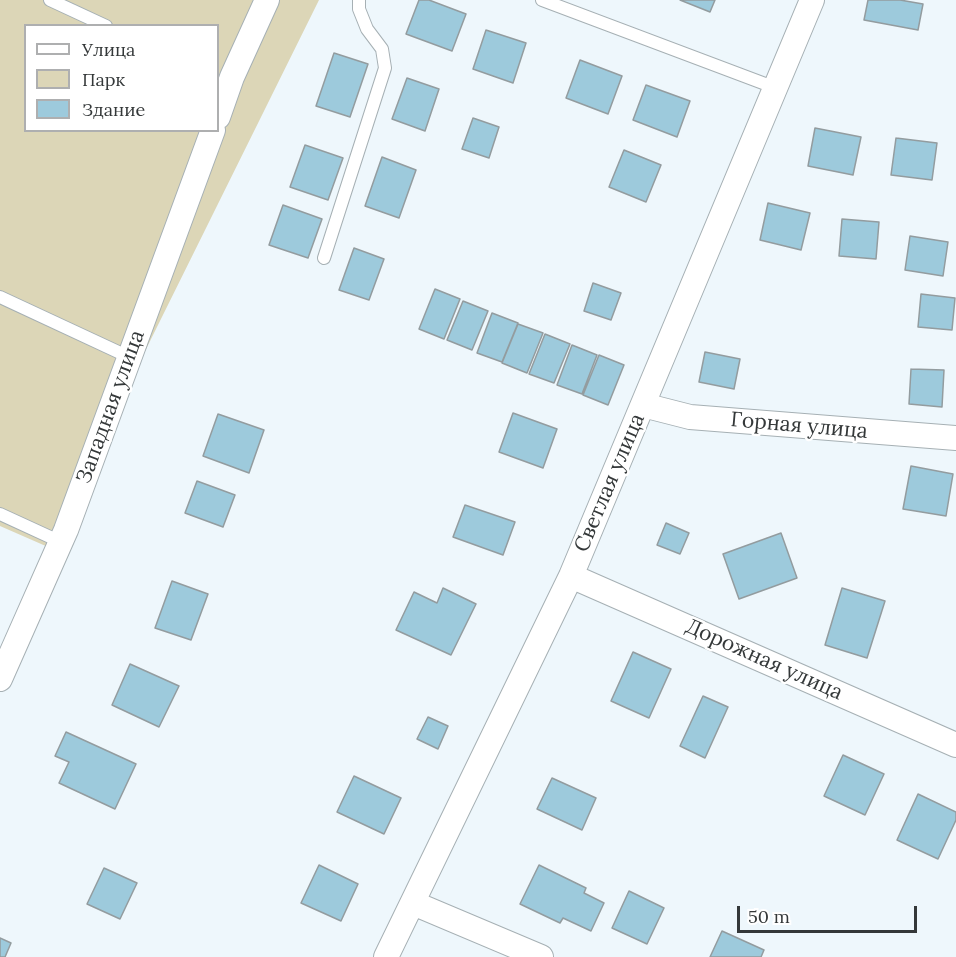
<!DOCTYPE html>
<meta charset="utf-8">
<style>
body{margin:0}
#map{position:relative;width:956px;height:957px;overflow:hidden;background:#eef7fc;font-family:Lora,serif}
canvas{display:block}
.legend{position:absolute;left:24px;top:24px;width:195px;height:108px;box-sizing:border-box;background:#fff;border:2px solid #aeafb0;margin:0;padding:8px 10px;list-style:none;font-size:18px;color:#343839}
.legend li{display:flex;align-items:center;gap:12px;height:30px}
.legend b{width:30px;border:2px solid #aeafb0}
.scale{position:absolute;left:737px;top:906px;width:180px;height:27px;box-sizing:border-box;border:3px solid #343839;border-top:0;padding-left:8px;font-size:18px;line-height:21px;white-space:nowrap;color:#343839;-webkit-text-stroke:4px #fff;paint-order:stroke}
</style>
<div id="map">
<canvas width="956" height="957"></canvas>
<ul class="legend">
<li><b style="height:8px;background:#fff"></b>Улица</li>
<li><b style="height:16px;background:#dcd6b7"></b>Парк</li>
<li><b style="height:16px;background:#9dcadc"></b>Здание</li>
</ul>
<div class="scale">50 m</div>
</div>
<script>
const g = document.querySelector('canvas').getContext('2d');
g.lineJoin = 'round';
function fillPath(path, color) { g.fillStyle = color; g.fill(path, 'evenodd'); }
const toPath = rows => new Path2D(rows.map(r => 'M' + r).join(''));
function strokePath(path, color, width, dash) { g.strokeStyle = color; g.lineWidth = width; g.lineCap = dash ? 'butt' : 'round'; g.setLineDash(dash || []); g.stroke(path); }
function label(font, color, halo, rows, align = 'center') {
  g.font = font + ' Lora,serif'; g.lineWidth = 5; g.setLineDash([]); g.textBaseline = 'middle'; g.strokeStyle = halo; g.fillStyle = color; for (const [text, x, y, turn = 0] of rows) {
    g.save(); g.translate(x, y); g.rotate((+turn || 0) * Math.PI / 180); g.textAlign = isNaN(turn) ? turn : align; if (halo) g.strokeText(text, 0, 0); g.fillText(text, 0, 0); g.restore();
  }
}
fillPath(toPath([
 [0,0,319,0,48,547,0,526],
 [26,26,218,26,218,130,26,130]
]), '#dcd6b7');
const building = toPath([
 [419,0,429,0,466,14,452,51,406,34,419,0],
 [680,0,715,0,710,12,680,0],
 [868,0,900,0,923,4,918,30,864,20,868,0],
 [486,30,526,43,513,83,473,69,486,30],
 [334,53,368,64,350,117,316,106,334,53],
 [580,60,622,76,608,114,566,98,580,60],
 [407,78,439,89,425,131,392,119,407,78],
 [646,85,690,101,677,137,633,120,646,85],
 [473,118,499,127,489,158,462,149,473,118],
 [815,128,861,137,853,175,808,166,815,128],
 [896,138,937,143,932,180,891,175,896,138],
 [305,145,343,158,328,200,290,187,305,145],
 [624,150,661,165,646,202,609,187,624,150],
 [382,157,416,170,399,218,365,206,382,157],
 [768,203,810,213,801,250,760,240,768,203],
 [283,205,322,219,308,258,269,245,283,205],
 [842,219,879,222,876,259,839,256,842,219],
 [910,236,948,242,943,276,905,270,910,236],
 [354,248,384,259,369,300,339,290,354,248],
 [593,283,621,293,611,320,584,311,593,283],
 [435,289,460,299,444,339,419,329,435,289],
 [921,294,955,298,952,330,918,327,921,294],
 [463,301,488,311,472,350,447,340,463,301],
 [492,313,518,323,502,362,477,353,492,313],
 [518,324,543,333,527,373,502,363,518,324],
 [545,334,570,344,554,383,529,374,545,334],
 [572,345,597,355,582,394,557,385,572,345],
 [705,352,740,359,734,389,699,382,705,352],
 [599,355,624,365,608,405,583,395,599,355],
 [911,369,944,370,942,407,909,404,911,369],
 [513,413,557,429,543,468,499,452,513,413],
 [218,414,264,430,249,473,203,456,218,414],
 [911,466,953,474,946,516,903,509,911,466],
 [197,481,235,495,223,527,185,513,197,481],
 [465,505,515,522,503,555,453,537,465,505],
 [666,523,689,533,680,554,657,545,666,523],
 [781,533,797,578,739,599,723,554,781,533],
 [172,581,208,594,191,640,155,628,172,581],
 [443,588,476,604,451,655,396,630,414,592,437,603,443,588],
 [842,588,885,601,867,658,825,645,842,588],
 [633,652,671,669,649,718,611,701,633,652],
 [130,664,179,686,159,727,112,705,130,664],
 [703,696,728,707,705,758,680,746,703,696],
 [428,717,448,726,438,749,417,739,428,717],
 [66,732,136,764,115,809,59,783,69,762,55,756,66,732],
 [843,755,884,774,865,815,824,796,843,755],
 [354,776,401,798,384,834,337,812,354,776],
 [552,778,596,798,582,830,537,809,552,778],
 [918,794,956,812,956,820,938,859,897,840,918,794],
 [319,865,358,884,341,921,301,903,319,865],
 [539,865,586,888,584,893,604,903,591,931,563,918,560,923,520,904,539,865],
 [104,868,137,883,120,919,87,904,104,868],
 [629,891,664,908,647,944,612,928,629,891],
 [722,931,764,950,761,957,710,957,722,931],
 [0,938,11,943,5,957,0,957,0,938]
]);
fillPath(building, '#9dcadc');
strokePath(building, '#939c9f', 1.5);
const lane = toPath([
 [50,0,106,26],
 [542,0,776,88],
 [324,258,385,68,382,49,367,29,359,9,359,0],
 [0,297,129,357],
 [0,514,61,542]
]);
const street = toPath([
 [218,117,232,77,267,0],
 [643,405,690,417,956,438],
 [571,576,956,745],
 [0,679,66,530,213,130],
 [413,903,541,957],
 [386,957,571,576,812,0]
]);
strokePath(lane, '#a6b0b4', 14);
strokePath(street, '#a6b0b4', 26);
strokePath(lane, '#fff', 12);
strokePath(street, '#fff', 24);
label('21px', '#343839', '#fff', [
 ["Западная улица",111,407,-70],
 ["Горная улица",799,426,5],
 ["Светлая улица",610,483,-67],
 ["Дорожная улица",764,660,24]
]);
</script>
